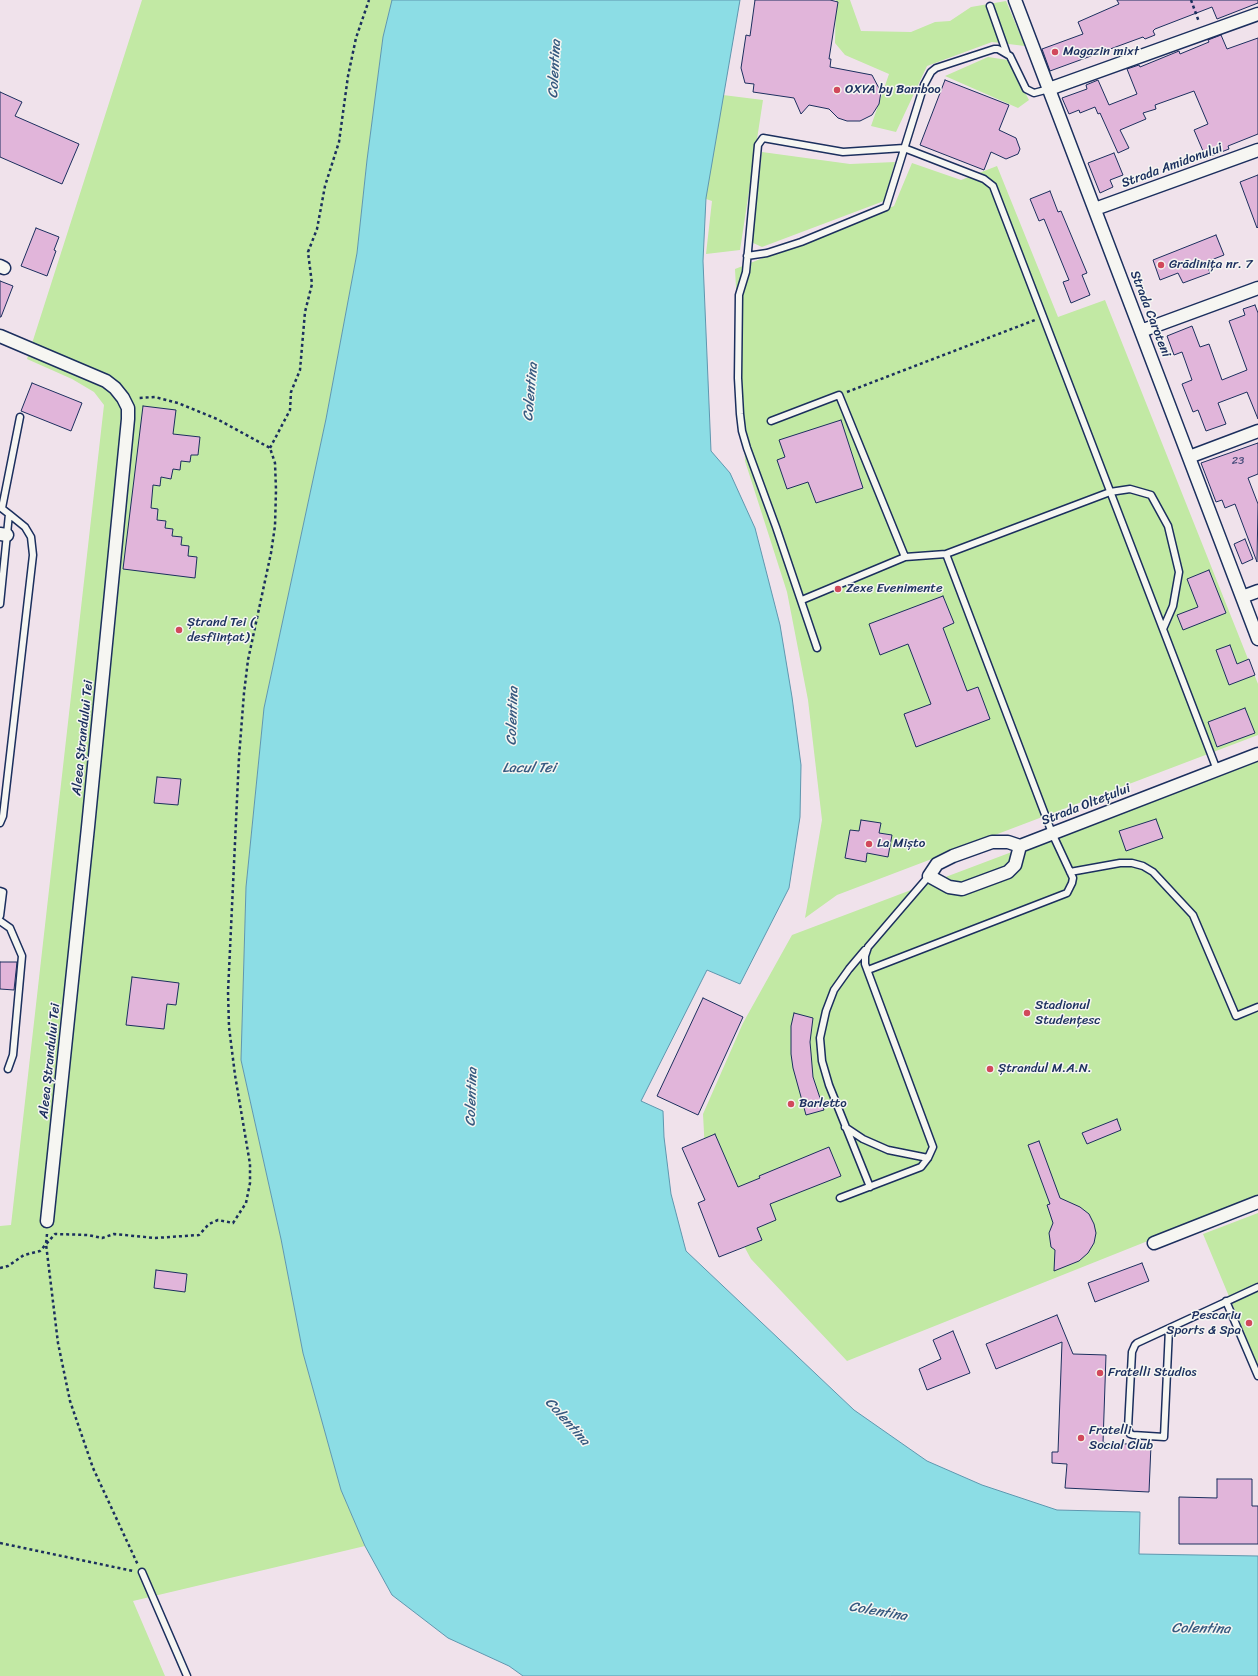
<!DOCTYPE html>
<meta charset="utf-8">
<style>
body{margin:0}
canvas{display:block;background:#f0e2eb}
</style>
<canvas width="1258" height="1676"></canvas>
<script>
const g = document.querySelector('canvas').getContext('2d');
g.lineJoin = 'round';
function fillPath(path, color) { g.fillStyle = color; g.fill(path, 'evenodd'); }
const toPath = rows => new Path2D(rows.map(r => 'M' + r).join(''));
function strokePath(path, color, width, dash) { g.strokeStyle = color; g.lineWidth = width; g.lineCap = dash ? 'butt' : 'round'; g.setLineDash(dash || []); g.stroke(path); }
function label(font, color, halo, rows, align = 'center') {
  g.font = font + ' Sriracha,sans-serif'; g.lineWidth = 3; g.setLineDash([]); g.textBaseline = 'middle'; g.strokeStyle = halo; g.fillStyle = color; for (const [text, x, y, turn = 0] of rows) {
    g.save(); g.translate(x, y); g.rotate((+turn || 0) * Math.PI / 180); g.textAlign = isNaN(turn) ? turn : align; if (halo) g.strokeText(text, 0, 0); g.fillText(text, 0, 0); g.restore();
  }
}
fillPath(toPath([
 [142,0,392,0,383,37,367,160,357,253,326,419,264,708,246,887,241,1060,281,1239,303,1353,341,1490,365,1546,133,1601,165,1676,0,1676,0,1226,11,1225,104,405,94,392,72,379,27,359],
 [836,0,850,0,861,31,911,32,935,22,950,21,971,7,1006,1,1025,46,992,42,927,66,896,132,871,126,889,74,845,55,835,43],
 [988,57,1008,60,1029,100,1018,108,945,76],
 [723,95,763,100,740,250,706,254,712,201,703,198],
 [762,152,850,164,895,162,884,201,762,247,751,242],
 [912,163,961,180,997,166,1058,317,1105,300,1258,684,1258,735,837,895,805,918,822,820,808,700,787,592,745,461,735,269,894,206],
 [1258,759,1258,1197,847,1361,751,1259,732,1224,705,1152,703,1114,743,1023,792,935],
 [1258,1213,1258,1366,1203,1234]
]), '#c2e9a4');
const water = toPath([
 [392,0,740,0,706,198,703,261,711,451,730,473,755,528,780,625,792,697,801,765,800,817,789,888,740,984,707,970,641,1101,663,1111,664,1137,671,1194,686,1251,854,1410,927,1461,982,1485,1057,1510,1140,1512,1139,1554,1258,1556,1258,1676,523,1676,509,1666,448,1638,392,1595,365,1546,341,1490,303,1353,281,1239,241,1060,246,887,264,708,326,419,357,253,367,160,383,37,392,0]
]);
fillPath(water, '#8cdde5');
strokePath(water, '#5f97af', 1);
const building = toPath([
 [755,0,830,0,838,2,829,59,831,59,830,67,872,75,881,92,879,104,872,115,860,121,847,121,838,118,829,109,809,105,801,114,794,98,753,92,754,84,745,83,741,68,746,35,750,36,755,0],
 [1117,0,1258,0,1258,3,1217,19,1212,7,1155,29,1153,31,1155,35,1145,39,1143,37,1050,71,1042,49,1083,34,1078,22,1119,4,1117,0],
 [1221,35,1227,49,1258,38,1258,134,1228,146,1229,149,1206,158,1194,130,1208,124,1194,91,1155,105,1156,109,1143,113,1146,119,1120,130,1129,148,1118,153,1100,113,1098,114,1095,107,1080,113,1079,110,1069,114,1062,98,1087,89,1086,85,1098,80,1109,105,1137,94,1127,69,1139,65,1140,67,1179,51,1180,54,1209,42,1208,40,1221,35],
 [945,80,1009,105,999,130,1016,138,1020,149,1018,154,1006,159,991,152,984,170,920,145,945,80],
 [0,92,22,102,15,116,79,144,62,184,0,157,0,92],
 [1114,153,1123,175,1110,180,1113,187,1100,193,1088,163,1114,153],
 [1258,175,1258,227,1257,228,1240,182,1258,175],
 [1050,191,1058,212,1061,211,1087,273,1082,275,1090,295,1071,303,1063,282,1069,280,1044,219,1039,221,1030,199,1050,191],
 [36,228,59,237,54,250,56,251,47,276,21,266,36,228],
 [1216,235,1224,255,1206,262,1210,273,1183,283,1178,273,1160,280,1153,260,1216,235],
 [0,281,13,286,1,317,0,317,0,281],
 [1255,305,1258,313,1258,419,1247,392,1218,403,1226,424,1206,431,1198,410,1193,412,1182,384,1192,380,1182,352,1174,355,1167,336,1192,326,1200,347,1209,344,1222,380,1247,370,1229,321,1245,315,1243,309,1255,305],
 [32,383,82,403,71,431,21,411,32,383],
 [143,406,176,410,173,434,200,437,198,455,191,455,190,462,181,461,180,470,173,469,171,479,161,477,160,486,153,485,151,508,158,509,157,520,166,521,165,528,173,529,172,536,182,537,181,545,189,546,188,556,197,557,195,578,123,569,143,406],
 [841,420,863,488,816,503,808,482,787,489,777,460,785,457,779,440,841,420],
 [1258,443,1258,474,1248,478,1258,504,1257,562,1235,504,1225,508,1222,500,1216,502,1201,463,1258,443],
 [1245,539,1253,559,1242,564,1234,544,1245,539],
 [1209,570,1226,613,1183,630,1177,615,1198,607,1187,579,1209,570],
 [943,596,954,623,943,628,967,691,978,687,990,719,916,747,904,714,931,704,908,644,880,655,869,624,943,596],
 [1230,645,1237,664,1249,659,1255,675,1229,685,1216,650,1230,645],
 [1245,708,1255,733,1217,747,1208,722,1245,708],
 [157,777,181,779,178,805,154,803,157,777],
 [1156,819,1163,838,1126,851,1119,831,1156,819],
 [861,820,881,823,879,833,892,835,888,857,867,853,866,862,845,858,850,830,859,831,861,820],
 [0,962,17,962,14,990,0,989,0,962],
 [132,977,179,983,176,1005,167,1004,164,1029,126,1025,132,977],
 [703,998,743,1017,698,1115,657,1096,703,998],
 [794,1013,813,1018,810,1042,811,1053,813,1077,824,1110,806,1115,793,1068,791,1054,791,1026,794,1013],
 [1117,1119,1121,1130,1087,1144,1082,1133,1117,1119],
 [715,1134,738,1187,760,1178,759,1176,829,1147,841,1176,770,1204,776,1220,757,1228,762,1240,719,1257,698,1203,705,1200,682,1148,715,1134],
 [1039,1141,1060,1198,1080,1207,1089,1214,1094,1224,1096,1233,1094,1243,1088,1253,1079,1261,1054,1271,1055,1250,1051,1247,1049,1233,1053,1223,1047,1205,1050,1204,1028,1145,1039,1141],
 [1142,1263,1149,1281,1095,1302,1088,1283,1142,1263],
 [156,1270,187,1274,185,1292,154,1288,156,1270],
 [1057,1315,1073,1354,1106,1355,1103,1443,1151,1445,1149,1492,1065,1488,1067,1464,1052,1463,1052,1452,1058,1452,1062,1342,996,1369,986,1344,1057,1315],
 [953,1331,970,1373,927,1390,919,1369,941,1359,933,1340,953,1331],
 [1217,1479,1252,1479,1252,1506,1258,1506,1258,1544,1179,1544,1179,1497,1217,1498,1217,1479]
]);
fillPath(building, '#e1b5da');
strokePath(building, '#1b2f5e', 1);
const lane = toPath([
 [990,6,1007,54],
 [747,256,767,253,801,242,886,207,924,85,931,72,936,68,994,49,998,49,1010,56,1026,89,1034,93,1049,89],
 [771,421,839,395,905,557],
 [0,507,9,514,0,604],
 [2,508,20,417],
 [802,600,905,557,946,554,1110,492,1130,489,1151,495,1168,526,1179,572,1173,606,1163,629],
 [817,648,776,527,747,448,742,431,740,414,738,378,739,295,746,272,758,145,763,138,843,152,904,148,984,179,993,186,1217,770],
 [0,823,3,816,33,555,31,537,25,527,9,514],
 [1070,872,1120,863,1132,863,1143,866,1153,872,1193,915,1236,1016,1258,1007],
 [0,891,3,892,0,916],
 [0,921,10,928,22,956,13,1055,8,1069],
 [865,950,849,969,834,990,826,1011,820,1038,822,1061,829,1085,870,1187],
 [868,970,1067,893,1072,883,1073,878,1052,833,946,554],
 [845,1127,863,1139,888,1150,928,1158],
 [840,1198,921,1167,928,1158,933,1147,865,964,865,956,868,947,929,876],
 [1226,1301,1258,1376],
 [1169,1329,1164,1437,1133,1435,1130,1434,1128,1428,1132,1352,1135,1345,1137,1343,1258,1287],
 [142,1572,187,1676]
]);
const street = toPath([
 [1015,0,1258,639],
 [1049,89,1258,14],
 [1095,209,1258,150],
 [0,266,4,268],
 [1141,331,1258,288],
 [0,336,106,381,115,388,123,398,128,408,128,419,88,827,47,1221],
 [1189,457,1258,431],
 [0,534,7,535],
 [1242,597,1258,591],
 [1020,846,1015,865,1008,872,962,889,949,887,929,876,937,864,953,856,992,842,1008,842,1020,846,1258,754],
 [1154,1243,1258,1202]
]);
strokePath(lane, '#1b2f5e', 9);
strokePath(street, '#1b2f5e', 15);
strokePath(toPath([
 [1191,0,1199,22],
 [847,392,1035,320],
 [270,448,290,410,291,392,300,370,305,312,312,284,308,252,317,229,325,186,339,142,348,76,356,38,369,0],
 [47,1234,46,1244,58,1343,70,1401,93,1468,138,1565],
 [0,1268,8,1266,24,1255,40,1251,55,1234,88,1235,102,1238,114,1234,155,1238,199,1235,209,1224,218,1220,233,1223,246,1203,250,1183,250,1164,235,1075,229,1027,228,992,239,757,244,693,248,660,271,553,275,526,276,490,275,463,270,448,217,419,178,403,155,397,138,398],
 [0,1543,133,1571]
]), '#1b2f5e', 2.5, [3, 3]);
strokePath(lane, '#f6f6f2', 6);
strokePath(street, '#f6f6f2', 12);
for (const [x, y, r, color] of [
 [1055,52,4,"#d1495b"],
 [837,90,4,"#d1495b"],
 [1161,265,4,"#d1495b"],
 [838,589,4,"#d1495b"],
 [179,630,4,"#d1495b"],
 [869,844,4,"#d1495b"],
 [1027,1013,4,"#d1495b"],
 [990,1069,4,"#d1495b"],
 [791,1104,4,"#d1495b"],
 [1249,1323,4,"#d1495b"],
 [1100,1373,4,"#d1495b"],
 [1081,1438,4,"#d1495b"]
]) { const dot = new Path2D(); dot.arc(x, y, r, 0, 2 * Math.PI); g.fillStyle = color; g.fill(dot); strokePath(dot, '#f6f6f2', 1.5); }
label('11px', '#4c507d', null, [
 ["23",1238,461]
]);
label('13px', '#1b2f5e', '#f6f6f2', [
 ["Magazin mixt",1063,52],
 ["OXYA by Bamboo",845,90],
 ["Grădinița nr. 7",1169,265],
 ["Zexe Evenimente",846,589],
 ["Ștrand Tei (",187,623],
 ["desființat)",187,638],
 ["La Mișto",877,844],
 ["Stadionul",1035,1006],
 ["Studențesc",1035,1021],
 ["Ștrandul M.A.N.",998,1069],
 ["Barletto",799,1104],
 ["Pescariu",1241,1316,"right"],
 ["Sports & Spa",1241,1331,"right"],
 ["Fratelli Studios",1108,1373],
 ["Fratelli",1089,1431],
 ["Social Club",1089,1446]
], 'left');
label('13px', '#1b2f5e', '#f6f6f2', [
 ["Strada Amidonului",1172,166,-20],
 ["Strada Caroteni",1150,314,69],
 ["Aleea Ștrandului Tei",83,738,-84],
 ["Strada Oltețului",1086,805,-21],
 ["Aleea Ștrandului Tei",50,1061,-84]
]);
label('italic 14px', '#375a80', '#f6f6f2', [
 ["Colentina",555,69,-87],
 ["Colentina",531,392,-85],
 ["Colentina",513,716,-88],
 ["Lacul Tei",529,768],
 ["Colentina",472,1097,-88],
 ["Colentina",567,1422,48],
 ["Colentina",878,1612,10],
 ["Colentina",1201,1629,1]
]);
</script>
